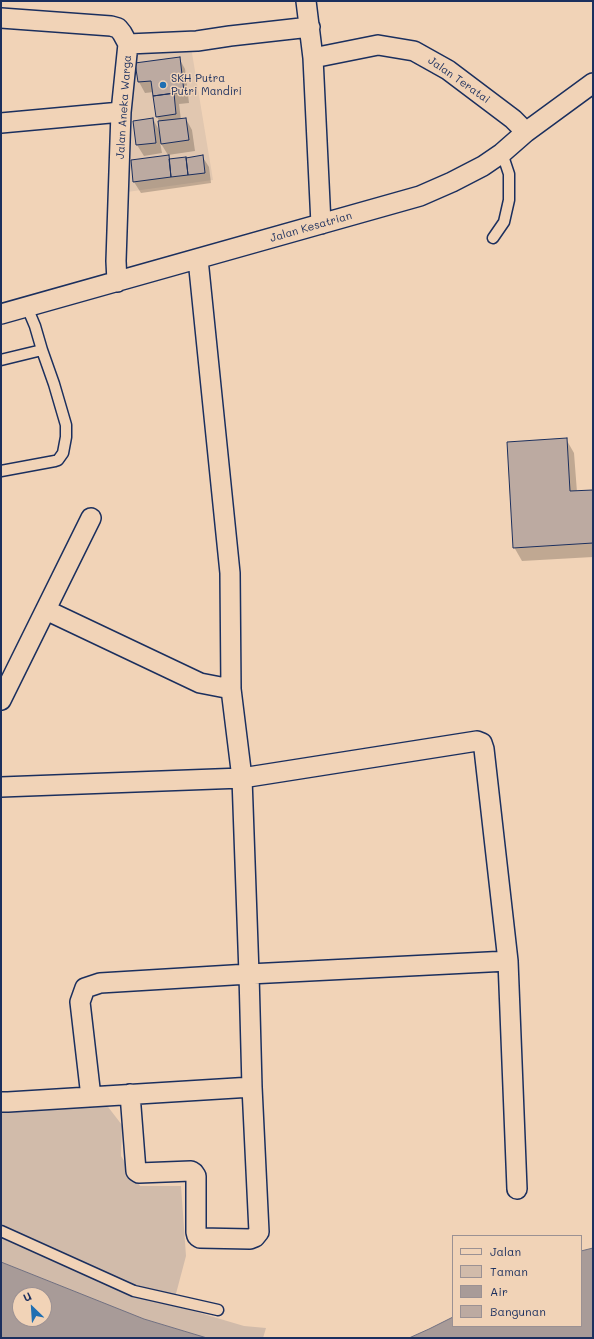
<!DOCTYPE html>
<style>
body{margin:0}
#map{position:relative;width:594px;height:1339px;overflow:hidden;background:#f1d3b7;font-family:Mali,sans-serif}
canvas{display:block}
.frame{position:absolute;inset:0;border:2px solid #1b2f5e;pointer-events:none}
.legend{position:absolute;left:452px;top:1235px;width:130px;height:92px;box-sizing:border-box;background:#f1d3b7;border:1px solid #9b9193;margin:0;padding:5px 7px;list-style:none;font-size:12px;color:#1b2f5e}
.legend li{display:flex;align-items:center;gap:8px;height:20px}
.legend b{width:20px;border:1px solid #9b9193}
.north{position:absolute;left:12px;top:1287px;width:40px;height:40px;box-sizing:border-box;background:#f1d3b7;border:1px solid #9b9193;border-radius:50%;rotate:335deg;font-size:11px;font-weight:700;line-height:16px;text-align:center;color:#1b2f5e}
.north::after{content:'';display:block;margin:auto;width:14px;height:18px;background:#1f6fb2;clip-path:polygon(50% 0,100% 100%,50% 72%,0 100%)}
</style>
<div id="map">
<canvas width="594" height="1339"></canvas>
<div class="frame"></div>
<ul class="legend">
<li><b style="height:5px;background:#f1d3b7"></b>Jalan</li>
<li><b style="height:11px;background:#d1bbaa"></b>Taman</li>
<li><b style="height:11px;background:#a89b98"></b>Air</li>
<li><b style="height:11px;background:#bcaaa1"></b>Bangunan</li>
</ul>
<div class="north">U</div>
</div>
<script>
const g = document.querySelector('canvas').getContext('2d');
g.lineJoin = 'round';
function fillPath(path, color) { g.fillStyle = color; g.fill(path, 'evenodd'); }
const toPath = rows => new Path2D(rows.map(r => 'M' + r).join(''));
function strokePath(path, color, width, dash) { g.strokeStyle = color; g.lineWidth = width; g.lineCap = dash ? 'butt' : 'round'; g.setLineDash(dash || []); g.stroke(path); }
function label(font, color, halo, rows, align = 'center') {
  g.font = font + ' Mali,sans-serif'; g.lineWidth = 3; g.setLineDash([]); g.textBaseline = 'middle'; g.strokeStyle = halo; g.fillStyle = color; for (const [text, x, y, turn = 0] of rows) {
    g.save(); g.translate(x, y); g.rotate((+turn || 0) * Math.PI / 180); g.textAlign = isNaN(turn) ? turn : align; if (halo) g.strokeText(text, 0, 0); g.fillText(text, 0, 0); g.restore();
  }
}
fillPath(toPath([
 [191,47,213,180,127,192,132,50]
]), '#e1c7b0');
fillPath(toPath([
 [1,1103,105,1103,122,1125,121,1156,140,1186,181,1186,186,1256,173,1305,244,1326,266,1328,263,1338,207,1338,144,1319,1,1262]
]), '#d1bbaa');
const water = toPath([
 [593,1248,593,1338,409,1338,429,1329,453,1317,453,1326,581,1326,581,1251,593,1248],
 [1,1262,144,1319,207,1338,1,1338,1,1262],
 [20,1295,44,1295,44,1319,20,1319,20,1295]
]);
fillPath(water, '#a89b98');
strokePath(water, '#707081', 1);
fillPath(toPath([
 [179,58,185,69,189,103,179,104,181,120,186,119,192,130,195,151,168,155,160,142,162,153,144,156,137,145,153,119,160,132,160,122,157,117,154,92,145,93,139,82,136,64],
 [168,156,170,160,202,156,209,167,211,183,141,193,134,182],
 [566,439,574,453,577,492,593,491,593,557,522,561,514,547]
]), '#0003');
const building = toPath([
 [180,57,184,92,153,96,151,81,138,82,135,63,180,57],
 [174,93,176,114,156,117,153,96,174,93],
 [153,118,156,143,136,145,133,121,153,118],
 [186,118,189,140,161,144,158,121,186,118],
 [169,155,171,177,133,182,131,160,169,155],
 [203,155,205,173,188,175,186,158,203,155],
 [186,157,188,175,171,177,169,159,186,157],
 [567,438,570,491,593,490,593,543,513,548,507,442,567,438]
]);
fillPath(building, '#bcaaa1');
strokePath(building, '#1b2f5e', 1);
const service = toPath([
 [493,238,504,222,509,200,509,174,502,153],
 [1,360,42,350,35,326,27,307],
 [1,471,55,461,58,460,63,453,66,437,66,425,54,384,42,350],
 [1,1231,134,1291,218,1310]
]);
const minor = toPath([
 [306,1,313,58,321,224],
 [1,18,111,26,118,28,122,33,128,44,121,112,116,261,117,282],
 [128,44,197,41,230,36,310,27],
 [313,58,378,45,414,51,448,70,513,119,526,132],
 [1,123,121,112],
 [1,314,420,196,452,182,483,166,502,153,526,132,593,83],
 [46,610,200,683,231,689],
 [1,700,91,518],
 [1,787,242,778,477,741,482,743,484,749,508,961,517,1189],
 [130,1094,136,1171,139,1173,191,1171,194,1173,196,1176,196,1232,197,1236,200,1238,250,1239,255,1237,259,1232,252,1087,249,974,242,778,231,689,230,573,198,259],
 [91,1097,80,1002,85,988,100,983,249,974,508,961],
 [1,1102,8,1102,252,1087]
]);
strokePath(service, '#1b2f5e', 13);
strokePath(minor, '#1b2f5e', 22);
strokePath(service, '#f1d3b7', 10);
strokePath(minor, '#f1d3b7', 19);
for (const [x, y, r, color] of [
 [163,85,4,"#1f6fb2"]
]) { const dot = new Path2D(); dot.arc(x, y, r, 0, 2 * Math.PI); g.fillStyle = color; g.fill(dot); strokePath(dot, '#f1d3b7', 1.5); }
label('11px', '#1b2f5e', '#f1d3b7', [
 ["SKH Putra",171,79],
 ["Putri Mandiri",171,92]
], 'left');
label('11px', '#1b2f5e', '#f1d3b7', [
 ["Jalan Teratai",459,80,35],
 ["Jalan Aneka Warga",124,107,-86],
 ["Jalan Kesatrian",311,227,-16]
]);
</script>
